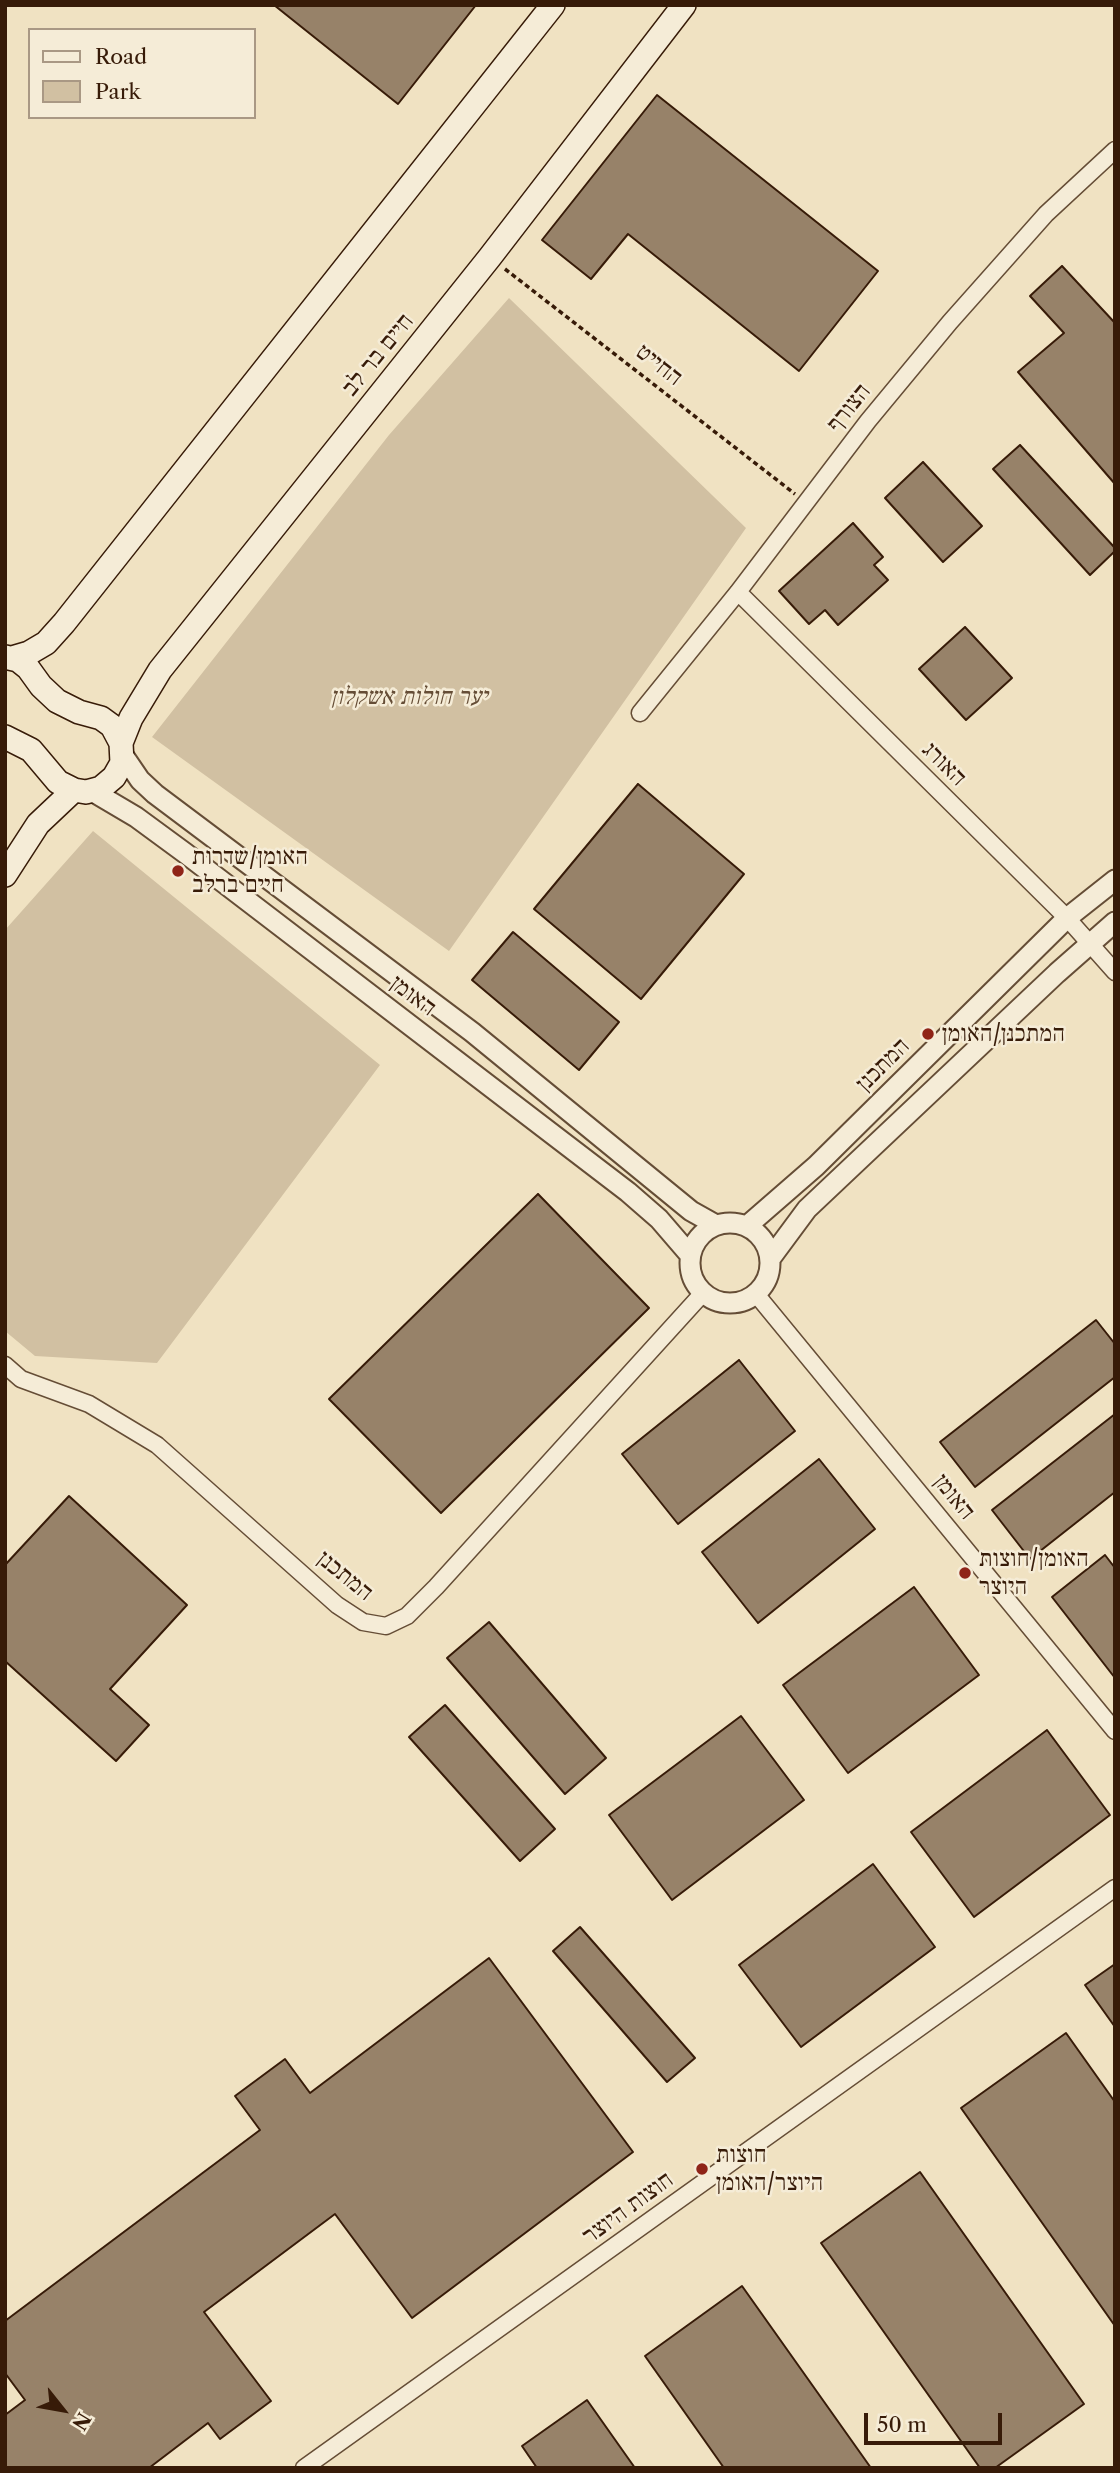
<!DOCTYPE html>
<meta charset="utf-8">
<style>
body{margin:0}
#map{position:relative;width:1120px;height:2473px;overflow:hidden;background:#f0e2c2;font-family:"Libre Caslon Text",serif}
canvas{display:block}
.frame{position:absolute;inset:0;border:7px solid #371b08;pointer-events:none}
.legend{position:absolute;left:28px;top:28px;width:228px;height:91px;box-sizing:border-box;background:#f5ecd7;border:2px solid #a99884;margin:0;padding:9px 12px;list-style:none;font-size:21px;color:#371b08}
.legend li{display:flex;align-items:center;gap:14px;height:35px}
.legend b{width:35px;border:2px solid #a99884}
.north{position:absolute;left:28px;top:2375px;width:70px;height:70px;-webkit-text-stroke:5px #f5ecd7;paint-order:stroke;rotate:121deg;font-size:19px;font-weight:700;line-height:28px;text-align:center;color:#371b08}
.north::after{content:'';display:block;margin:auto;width:24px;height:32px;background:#371b08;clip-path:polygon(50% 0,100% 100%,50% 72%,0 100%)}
.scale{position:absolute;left:864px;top:2413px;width:138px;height:32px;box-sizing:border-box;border:4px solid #371b08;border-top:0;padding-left:9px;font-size:21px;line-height:24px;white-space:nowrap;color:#371b08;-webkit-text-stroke:5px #f5ecd7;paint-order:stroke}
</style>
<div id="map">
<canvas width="1120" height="2473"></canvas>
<div class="frame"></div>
<ul class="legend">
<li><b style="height:9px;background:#f5ecd7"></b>Road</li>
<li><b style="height:19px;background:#d1c0a2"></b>Park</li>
</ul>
<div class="north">N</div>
<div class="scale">50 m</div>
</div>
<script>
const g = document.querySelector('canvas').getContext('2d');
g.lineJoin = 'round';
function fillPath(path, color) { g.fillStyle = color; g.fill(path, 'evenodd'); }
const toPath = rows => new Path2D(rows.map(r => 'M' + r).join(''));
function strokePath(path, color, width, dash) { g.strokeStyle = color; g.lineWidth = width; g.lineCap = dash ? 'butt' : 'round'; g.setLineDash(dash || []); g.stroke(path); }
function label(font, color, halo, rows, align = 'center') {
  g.font = font + ' "Libre Caslon Text","Frank Ruhl Libre",serif'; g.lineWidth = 5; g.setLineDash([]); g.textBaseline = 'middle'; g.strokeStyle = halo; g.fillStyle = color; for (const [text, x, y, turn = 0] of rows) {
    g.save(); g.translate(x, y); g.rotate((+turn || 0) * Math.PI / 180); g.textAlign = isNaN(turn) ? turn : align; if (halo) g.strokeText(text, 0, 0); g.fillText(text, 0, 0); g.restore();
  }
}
fillPath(toPath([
 [509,298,746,528,449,951,152,737,389,435],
 [93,831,380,1065,157,1363,35,1356,5,1331,5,930]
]), '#d1c0a2');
const building = toPath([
 [274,5,476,5,398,104,274,5],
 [657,95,878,271,799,371,628,234,591,279,542,240,657,95],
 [1062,266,1115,323,1115,484,1018,372,1064,333,1030,296,1062,266],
 [1020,445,1115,548,1115,551,1090,575,993,469,1020,445],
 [923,462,982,526,943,562,885,498,923,462],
 [853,523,883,557,874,565,888,580,838,625,825,610,809,624,779,591,853,523],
 [965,627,1012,678,966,720,919,669,965,627],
 [638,784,744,874,641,999,534,909,638,784],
 [513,932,619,1022,579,1070,472,980,513,932],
 [538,1194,649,1308,441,1513,329,1399,538,1194],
 [1096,1320,1115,1344,1115,1377,975,1487,940,1442,1096,1320],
 [739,1360,795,1431,678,1524,622,1454,739,1360],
 [1115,1414,1115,1492,1030,1559,992,1510,1115,1414],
 [819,1459,875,1529,758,1623,702,1552,819,1459],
 [69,1496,187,1605,110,1689,149,1725,116,1761,5,1661,5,1565,69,1496],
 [1105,1555,1115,1568,1115,1678,1052,1597,1105,1555],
 [914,1587,979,1675,848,1773,783,1685,914,1587],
 [489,1622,606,1758,565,1794,447,1658,489,1622],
 [445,1705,555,1829,520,1861,409,1737,445,1705],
 [741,1716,804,1800,672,1900,609,1815,741,1716],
 [1047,1730,1110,1815,974,1917,911,1832,1047,1730],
 [873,1864,935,1947,801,2047,739,1965,873,1864],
 [580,1927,695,2058,667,2082,553,1951,580,1927],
 [489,1958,633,2152,412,2318,335,2214,204,2312,271,2401,220,2439,208,2423,149,2468,5,2468,5,2415,25,2400,5,2373,5,2321,260,2130,235,2096,285,2059,310,2093,489,1958],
 [1115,1964,1115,2027,1085,1985,1115,1964],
 [1066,2033,1115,2102,1115,2326,961,2108,1066,2033],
 [920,2172,1084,2404,995,2468,980,2468,821,2243,920,2172],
 [742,2286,871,2468,724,2468,645,2356,742,2286],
 [587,2400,635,2468,537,2468,522,2446,587,2400]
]);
fillPath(building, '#978269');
strokePath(building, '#371b08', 2);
const minor = toPath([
 [738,592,1067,918,1115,972],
 [640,713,738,592,868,421,950,322,1046,214,1115,150],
 [756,1294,1115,1731],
 [5,1365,21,1379,89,1404,157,1445,337,1605,363,1622,386,1626,407,1616,436,1587,703,1293],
 [304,2468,1115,1888]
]);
const tertiary = toPath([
 [123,755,140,780,155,794,472,1032,691,1211,716,1225],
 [92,791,136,817,185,853,628,1192,659,1219,690,1255],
 '690 1263a40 40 0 1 1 80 0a40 40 0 1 1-80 0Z',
 [747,1226,816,1166,1067,918,1115,880],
 [770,1259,807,1209,1057,973,1115,922]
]);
const secondary = toPath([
 [5,657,18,660,28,668,41,686,57,701,79,712,101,718,112,726,121,743,122,763,114,777,101,788,86,792,74,790,58,782,31,750,5,737],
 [12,658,29,653,46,643,64,623,553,5],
 [121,743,131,718,160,670,490,257,684,5],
 [5,875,38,824,74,790]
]);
strokePath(minor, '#654d36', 19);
strokePath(tertiary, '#654d36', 23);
strokePath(secondary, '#371b08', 26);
strokePath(toPath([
 [505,269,795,494]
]), '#371b08', 3.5, [5, 3.5]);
strokePath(minor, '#f5ecd7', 16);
strokePath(tertiary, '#f5ecd7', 19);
strokePath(secondary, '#f5ecd7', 23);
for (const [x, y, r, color] of [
 [178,871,7,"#8f2418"],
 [928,1034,7,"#8f2418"],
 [965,1573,7,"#8f2418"],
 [702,2169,7,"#8f2418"]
]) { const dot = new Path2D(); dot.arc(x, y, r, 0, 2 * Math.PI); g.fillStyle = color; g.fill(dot); strokePath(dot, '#f5ecd7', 2.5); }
label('24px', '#371b08', '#f5ecd7', [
 ["חיים בר לב",378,355,-51],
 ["החייט",659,365,38],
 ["הצורף",849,408,-51],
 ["האורג",944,764,45],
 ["האומן",413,996,37],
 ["המתכנן",883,1065,-45],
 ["האומן",954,1497,51],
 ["המתכנן",345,1576,39],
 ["חוצות היוצר",628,2208,-36]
]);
label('italic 24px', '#654d36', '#f5ecd7', [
 ["יער חולות אשקלון",409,697]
]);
label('24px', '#371b08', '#f5ecd7', [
 ["האומן/שדרות",192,857],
 ["חיים ברלב",192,885],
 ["המתכנן/האומן",942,1034],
 ["האומן/חוצות",979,1559],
 ["היוצר",979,1587],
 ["חוצות",716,2155],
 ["היוצר/האומן",716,2183]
], 'left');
</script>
